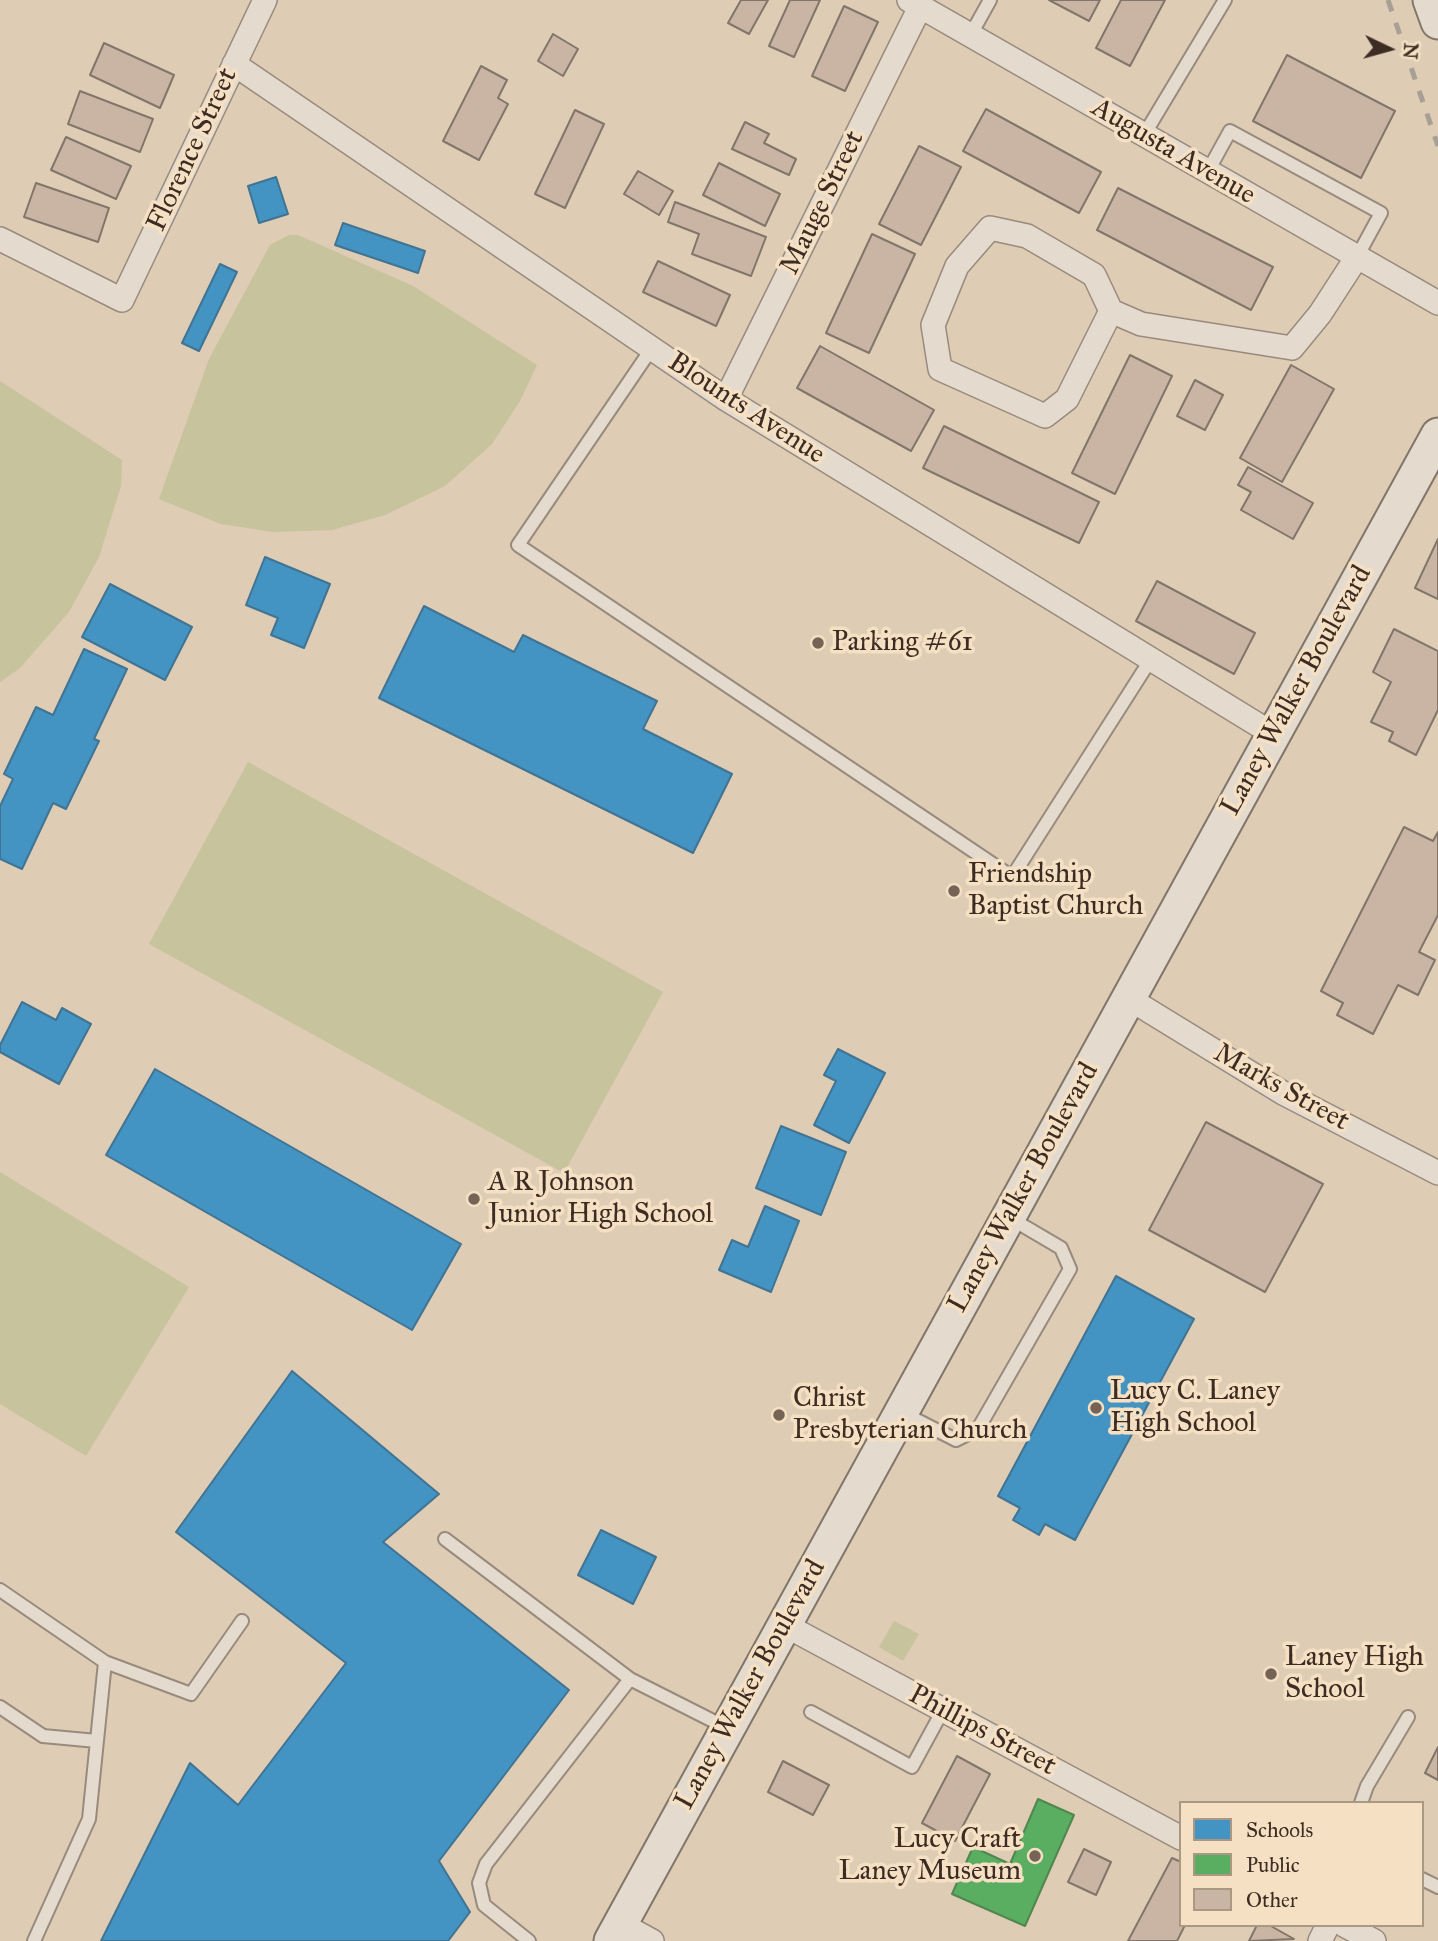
<!DOCTYPE html>
<style>
body{margin:0}
#map{position:relative;width:1438px;height:1941px;overflow:hidden;background:#deccb4;font-family:"IM FELL Great Primer",serif}
canvas{display:block}
.legend{position:absolute;left:1179px;top:1801px;width:245px;height:126px;box-sizing:border-box;background:#f5e0c3;border:2px solid #ab9883;margin:0;padding:9px 12px;list-style:none;font-size:21px;color:#3d2c24}
.legend li{display:flex;align-items:center;gap:14px;height:35px}
.legend b{width:35px;border:2px solid #ab9883}
.north{position:absolute;left:1354px;top:14px;width:70px;height:70px;-webkit-text-stroke:5px #f5e0c3;paint-order:stroke;rotate:95deg;font-size:19px;font-weight:700;line-height:28px;text-align:center;color:#3d2c24}
.north::after{content:'';display:block;margin:auto;width:24px;height:32px;background:#3d2c24;clip-path:polygon(50% 0,100% 100%,50% 72%,0 100%)}
</style>
<div id="map">
<canvas width="1438" height="1941"></canvas>
<ul class="legend">
<li><b style="height:19px;background:#4393c3"></b>Schools</li>
<li><b style="height:19px;background:#5aae61"></b>Public</li>
<li><b style="height:19px;background:#cab5a5"></b>Other</li>
</ul>
<div class="north">N</div>
</div>
<script>
const g = document.querySelector('canvas').getContext('2d');
g.lineJoin = 'round';
function fillPath(path, color) { g.fillStyle = color; g.fill(path, 'evenodd'); }
const toPath = rows => new Path2D(rows.map(r => 'M' + r).join(''));
function strokePath(path, color, width, dash) { g.strokeStyle = color; g.lineWidth = width; g.lineCap = dash ? 'butt' : 'round'; g.setLineDash(dash || []); g.stroke(path); }
function label(font, color, halo, rows, align = 'center') {
  g.font = font + ' "IM FELL Great Primer",serif'; g.lineWidth = 7; g.setLineDash([]); g.textBaseline = 'middle'; g.strokeStyle = halo; g.fillStyle = color; for (const [text, x, y, turn = 0] of rows) {
    g.save(); g.translate(x, y); g.rotate((+turn || 0) * Math.PI / 180); g.textAlign = isNaN(turn) ? turn : align; if (halo) g.strokeText(text, 0, 0); g.fillText(text, 0, 0); g.restore();
  }
}
fillPath(toPath([
 [289,235,298,235,413,286,537,365,520,401,492,444,445,486,385,515,332,530,273,532,221,524,159,499,209,359,270,245],
 [0,381,122,460,121,486,99,557,69,612,20,668,0,682],
 [248,762,663,992,564,1173,149,944],
 [0,1172,189,1287,86,1456,0,1404],
 [894,1621,919,1634,903,1661,879,1647]
]), '#c7c39c');
const schools = toPath([
 [276,177,288,214,259,223,248,186,276,177],
 [343,223,425,251,418,273,335,245,343,223],
 [220,264,237,272,199,351,182,343,220,264],
 [265,557,330,584,304,648,271,635,278,618,246,605,265,557],
 [110,584,192,627,165,680,82,637,110,584],
 [424,606,514,652,523,635,657,701,643,729,732,774,693,853,379,698,424,606],
 [84,649,127,669,94,739,99,741,66,809,53,803,22,869,0,859,0,806,13,779,4,774,36,707,53,715,84,649],
 [22,1002,56,1020,62,1008,91,1024,59,1084,0,1052,0,1045,22,1002],
 [838,1049,885,1073,849,1143,814,1125,836,1081,824,1075,838,1049],
 [155,1069,461,1244,412,1330,106,1155,155,1069],
 [781,1126,846,1152,821,1215,756,1188,781,1126],
 [765,1206,799,1221,771,1292,719,1270,732,1240,748,1247,765,1206],
 [1116,1276,1194,1319,1075,1540,1045,1524,1039,1535,1013,1520,1020,1508,998,1496,1116,1276],
 [292,1371,439,1494,383,1542,569,1690,439,1861,470,1912,448,1941,101,1941,190,1763,238,1805,346,1663,176,1532,292,1371],
 [601,1530,656,1557,633,1604,578,1575,601,1530]
]);
fillPath(schools, '#4393c3');
strokePath(schools, '#417493', 2);
const public = toPath([
 [1038,1799,1074,1815,1025,1926,952,1894,973,1847,1010,1864,1038,1799]
]);
fillPath(public, '#5aae61');
strokePath(public, '#51874f', 2);
const building = toPath([
 [741,0,768,0,749,34,728,23,741,0],
 [790,0,820,0,794,57,769,46,790,0],
 [1049,0,1100,0,1089,21,1049,0],
 [1121,0,1165,0,1130,66,1096,48,1121,0],
 [844,6,878,22,845,91,812,76,844,6],
 [553,34,578,49,563,76,538,61,553,34],
 [104,43,174,75,160,108,90,75,104,43],
 [1287,55,1395,111,1361,178,1253,121,1287,55],
 [481,66,507,80,498,98,508,104,479,160,443,141,481,66],
 [80,91,153,119,140,152,68,124,80,91],
 [986,109,1101,172,1079,213,963,151,986,109],
 [575,110,604,124,565,208,535,194,575,110],
 [745,122,769,134,764,143,796,159,789,175,732,149,745,122],
 [66,137,131,166,116,199,51,170,66,137],
 [919,146,961,167,921,245,879,224,919,146],
 [719,163,780,194,765,226,703,195,719,163],
 [638,171,673,191,659,215,624,194,638,171],
 [36,183,109,208,98,242,24,217,36,183],
 [1118,188,1273,267,1251,310,1097,230,1118,188],
 [675,202,766,237,751,276,692,254,699,234,668,222,675,202],
 [872,234,915,254,869,353,826,333,872,234],
 [658,261,730,295,716,326,643,292,658,261],
 [820,346,934,410,911,451,797,388,820,346],
 [1130,355,1172,376,1115,494,1072,473,1130,355],
 [1291,365,1334,389,1282,482,1240,458,1291,365],
 [1195,380,1223,395,1205,430,1177,416,1195,380],
 [944,426,1099,502,1079,543,923,468,944,426],
 [1248,467,1313,503,1293,539,1241,510,1251,492,1238,485,1248,467],
 [1438,539,1438,599,1415,588,1438,539],
 [1157,581,1255,633,1234,674,1136,621,1157,581],
 [1394,629,1438,651,1438,710,1416,755,1389,741,1393,732,1371,722,1391,682,1373,672,1394,629],
 [1404,827,1433,841,1438,832,1438,915,1419,952,1435,960,1418,995,1398,985,1373,1034,1337,1015,1343,1003,1321,991,1404,827],
 [1206,1122,1323,1184,1265,1292,1149,1230,1206,1122],
 [1438,1747,1438,1780,1425,1773,1438,1747],
 [957,1756,990,1774,955,1841,922,1823,957,1756],
 [783,1761,829,1785,813,1815,768,1792,783,1761],
 [1084,1849,1111,1862,1096,1895,1068,1882,1084,1849],
 [1172,1858,1181,1862,1181,1925,1185,1925,1177,1941,1128,1941,1172,1858],
 [1257,1925,1269,1925,1294,1939,1249,1941,1257,1925]
]);
fillPath(building, '#cab5a5');
strokePath(building, '#817669', 2);
const lane = toPath([
 [970,36,990,0],
 [1144,135,1225,0],
 [1208,171,1230,131,1381,213,1357,257],
 [652,348,518,545,1012,877,1151,659],
 [901,1412,956,1440,978,1429,1070,1269,1061,1248,1010,1218],
 [445,1539,630,1679,727,1728],
 [0,1590,105,1662,89,1819,34,1941],
 [105,1662,191,1694,242,1621],
 [0,1707,43,1736,97,1741],
 [811,1712,912,1767,943,1710],
 [1361,1803,1367,1786,1408,1717],
 [1422,1879,1438,1887],
 [529,1941,484,1905,479,1883,486,1864,630,1679]
]);
const street = toPath([
 [909,0,1438,303],
 [234,64,726,399,1273,734],
 [0,239,122,300,265,0],
 [1111,311,1067,399,1045,416,940,369,933,325,957,266,990,228,1027,236,1094,275,1111,311,1141,324,1292,348,1320,314,1357,257],
 [726,399,920,7],
 [1128,998,1283,1093,1438,1173],
 [783,1624,1181,1838],
 [621,1924,652,1941],
 [1344,1925,1374,1941],
 [1320,1941,1328,1925]
]);
const secondary = toPath([
 [1430,0,1438,22],
 [611,1941,1438,435]
]);
strokePath(lane, '#988b7d', 16);
strokePath(street, '#988b7d', 26);
strokePath(secondary, '#817669', 37);
strokePath(lane, '#e4dace', 12);
strokePath(street, '#e4dace', 23);
strokePath(secondary, '#e4dace', 33);
strokePath(toPath([
 [1388,0,1438,146]
]), '#a89f95', 5, [12, 12]);
for (const [x, y, r, color] of [
 [818,643,7,"#756456"],
 [954,891,7,"#756456"],
 [474,1199,7,"#756456"],
 [1096,1408,7,"#756456"],
 [779,1415,7,"#756456"],
 [1271,1674,7,"#756456"],
 [1035,1856,7,"#756456"]
]) { const dot = new Path2D(); dot.arc(x, y, r, 0, 2 * Math.PI); g.fillStyle = color; g.fill(dot); strokePath(dot, '#f5e0c3', 2.5); }
label('28px', '#3d2c24', '#f5e0c3', [
 ["Florence Street",193,150,-65],
 ["Augusta Avenue",1173,152,30],
 ["Mauge Street",823,203,-64],
 ["Blounts Avenue",746,409,33],
 ["Laney Walker Boulevard",1297,691,-61],
 ["Marks Street",1281,1088,29],
 ["Laney Walker Boulevard",1024,1188,-61],
 ["Laney Walker Boulevard",751,1685,-61],
 ["Phillips Street",982,1731,28]
]);
label('28px', '#3d2c24', '#f5e0c3', [
 ["Parking #61",832,643],
 ["Friendship",968,875],
 ["Baptist Church",968,907],
 ["A R Johnson",488,1183],
 ["Junior High School",488,1215],
 ["Lucy C. Laney",1110,1392],
 ["High School",1110,1424],
 ["Christ",793,1399],
 ["Presbyterian Church",793,1431],
 ["Laney High",1285,1658],
 ["School",1285,1690],
 ["Lucy Craft",1021,1840,"right"],
 ["Laney Museum",1021,1872,"right"]
], 'left');
</script>
